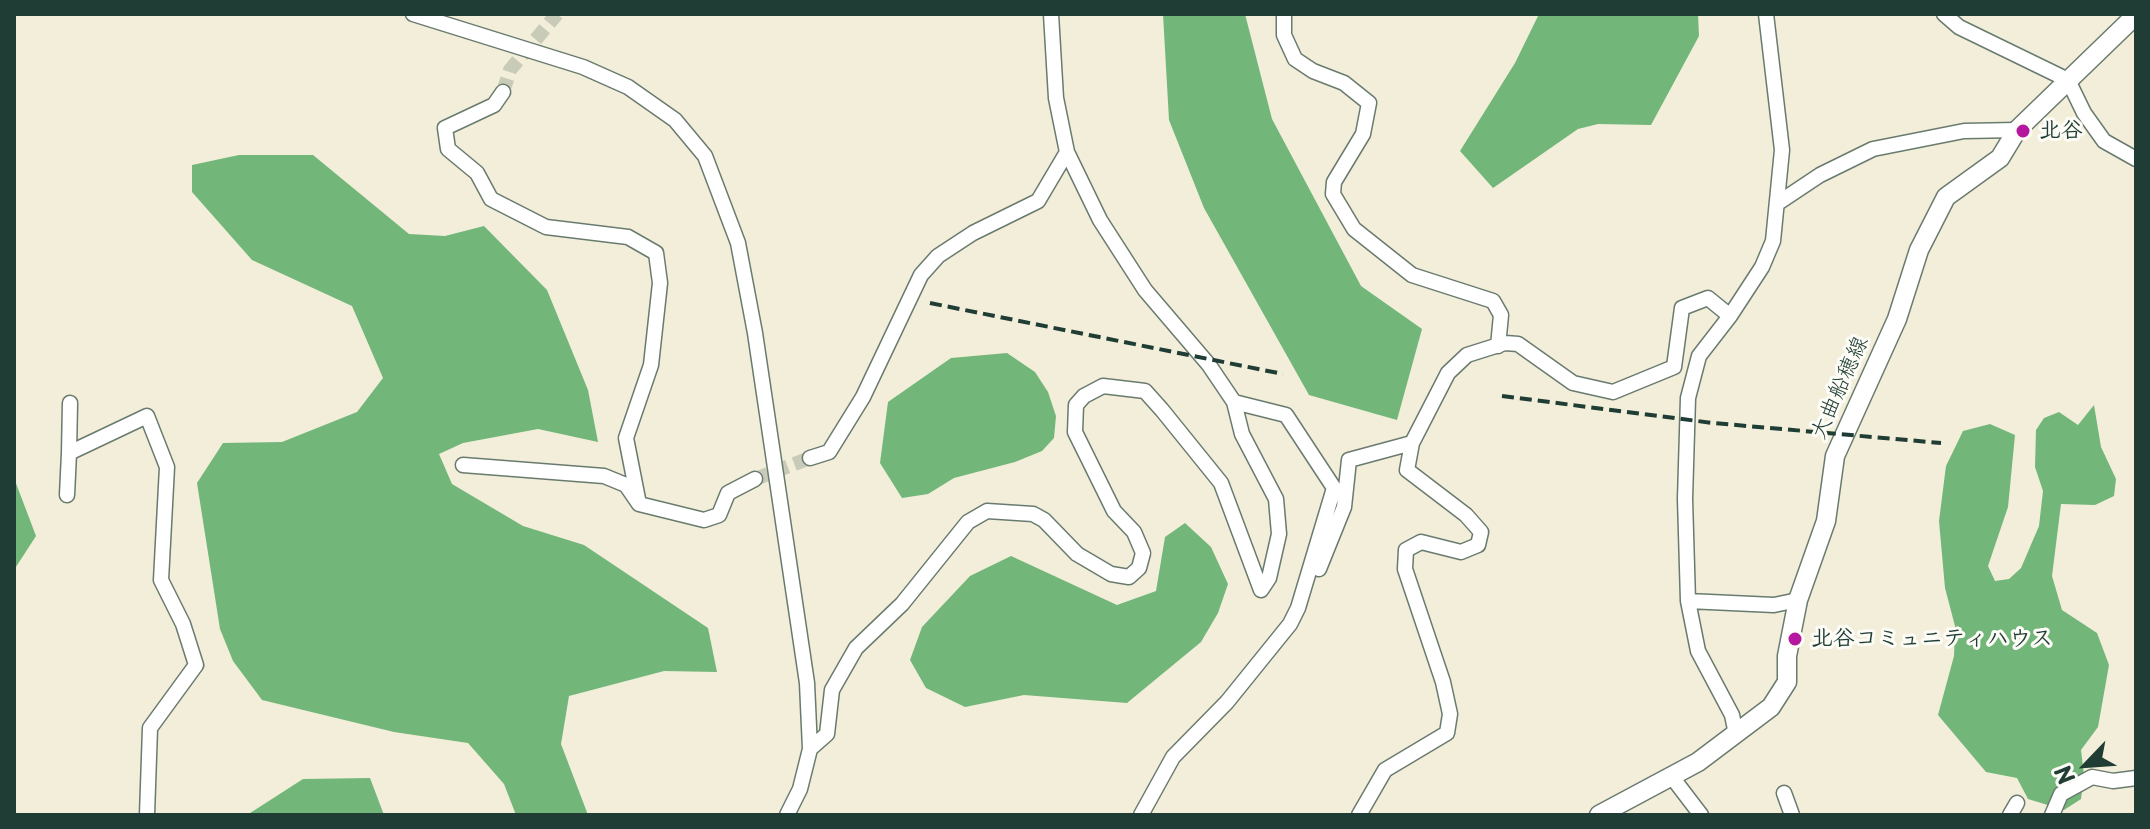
<!DOCTYPE html>
<meta charset="utf-8">
<style>
body{margin:0}
#map{position:relative;width:2150px;height:829px;overflow:hidden;background:#f2eed9;font-family:"Playpen Sans",sans-serif}
canvas{display:block}
.frame{position:absolute;inset:0;border:16px solid #1f3d34;pointer-events:none}
.north{position:absolute;left:2046px;top:725px;width:80px;height:80px;-webkit-text-stroke:6px #fdfcf7;paint-order:stroke;rotate:245deg;font-size:22px;font-weight:700;line-height:32px;text-align:center;color:#1f3d34}
.north::after{content:'';display:block;margin:auto;width:28px;height:36px;background:#1f3d34;clip-path:polygon(50% 0,100% 100%,50% 72%,0 100%)}
</style>
<div id="map">
<canvas width="2150" height="829"></canvas>
<div class="frame"></div>
<div class="north">N</div>
</div>
<script>
const g = document.querySelector('canvas').getContext('2d');
g.lineJoin = 'round';
function fillPath(path, color) { g.fillStyle = color; g.fill(path, 'evenodd'); }
const toPath = rows => new Path2D(rows.map(r => 'M' + r).join(''));
function strokePath(path, color, width, dash) { g.strokeStyle = color; g.lineWidth = width; g.lineCap = dash ? 'butt' : 'round'; g.setLineDash(dash || []); g.stroke(path); }
function label(font, color, halo, rows, align = 'center') {
  g.font = font + ' "Playpen Sans","Klee One",sans-serif'; g.lineWidth = 6; g.setLineDash([]); g.textBaseline = 'middle'; g.strokeStyle = halo; g.fillStyle = color; for (const [text, x, y, turn = 0] of rows) {
    g.save(); g.translate(x, y); g.rotate((+turn || 0) * Math.PI / 180); g.textAlign = isNaN(turn) ? turn : align; if (halo) g.strokeText(text, 0, 0); g.fillText(text, 0, 0); g.restore();
  }
}
fillPath(toPath([
 [1163,14,1245,14,1272,119,1361,286,1422,329,1397,420,1309,395,1204,208,1169,120],
 [1539,14,1698,14,1699,36,1651,125,1598,124,1578,129,1493,188,1460,151,1515,63],
 [239,155,313,155,409,234,445,236,484,226,547,290,588,390,598,442,538,429,463,443,439,454,452,484,523,526,584,545,708,628,717,672,664,671,569,696,561,744,588,815,516,815,504,784,468,743,394,732,262,700,233,661,220,629,197,483,223,443,282,442,357,412,383,378,352,306,252,260,192,192,192,165],
 [1007,353,1035,372,1048,392,1056,416,1054,438,1042,451,1015,462,954,478,928,494,902,498,880,463,888,402,951,358],
 [2094,405,2101,447,2116,479,2114,496,2095,505,2061,504,2052,576,2062,610,2097,633,2109,665,2098,727,2081,750,2084,775,2081,799,2064,810,2028,799,2017,778,1986,772,1938,715,1954,656,1955,626,1945,588,1939,521,1946,466,1963,431,1990,424,2015,435,2008,507,1988,566,1995,581,2009,579,2021,568,2039,526,2043,491,2035,467,2036,430,2044,418,2059,412,2078,425],
 [14,478,36,536,14,570],
 [1185,523,1211,547,1228,584,1218,613,1201,642,1127,703,1024,695,965,707,926,688,910,660,922,627,970,576,1011,556,1117,605,1156,591,1165,537],
 [370,778,384,815,247,815,303,779]
]), '#72b67a');
strokePath(toPath([
 [503,92,510,70,557,14],
 [755,479,810,458]
]), '#c8cbb8', 14, [14, 7]);
const minor = toPath([
 [413,14,583,67,628,87,675,120,705,156,738,243,755,333,807,683,810,749,800,789,787,815],
 [1284,14,1284,35,1295,59,1313,71,1344,83,1369,103,1363,134,1334,182,1333,194,1354,229,1412,275,1493,301,1501,315,1498,346],
 [1944,14,1959,27,2068,80,2084,113,2104,141,2136,159],
 [503,92,494,105,445,128,448,149,477,173,491,199,546,227,628,237,656,253,660,283,651,365,626,438,639,504],
 [1778,203,1820,175,1873,149,1964,131,2017,130],
 [69,453,70,403],
 [810,458,829,452,863,397,921,275,938,256,973,233,1038,201,1067,152],
 [463,465,604,476,626,485,639,504,704,520,719,515,728,493,755,479],
 [67,495,69,453,147,416,167,467,161,580,183,624,196,665,150,728,147,815],
 [1319,569,1344,507,1349,460,1412,443],
 [1688,601,1774,605,1798,600],
 [1736,734,1732,715,1698,651,1688,601,1685,499,1688,398,1699,356,1730,316,1762,267,1773,241,1782,150,1766,14],
 [810,749,827,734,832,690,856,648,902,604,968,522,987,511,1033,514,1044,520,1077,554,1111,574,1129,577,1139,568,1143,553,1134,532,1114,511,1075,432,1076,405,1084,396,1103,386,1145,391,1162,410,1221,483,1261,590,1269,578,1279,534,1276,499,1242,434,1234,402,1209,365,1145,290,1100,220,1067,152,1056,98,1051,14],
 [1672,777,1701,815],
 [1784,793,1792,815],
 [1141,815,1173,757,1227,702,1290,624,1298,608,1334,488,1286,415,1234,402],
 [1359,815,1385,770,1447,733,1450,714,1443,682,1405,569,1406,550,1421,542,1461,552,1478,545,1481,532,1466,515,1407,470,1412,443,1448,373,1467,355,1505,343,1518,344,1573,383,1613,392,1674,367,1682,308,1708,298,1730,316],
 [2010,815,2017,803],
 [2052,815,2061,794,2092,777,2113,781,2136,778]
]);
const major = toPath([
 [1599,815,1698,762,1771,707,1787,682,1787,656,1798,600,1826,521,1835,456,1897,319,1919,250,1946,197,2000,158,2017,130,2136,15]
]);
strokePath(minor, '#697b6e', 17);
strokePath(major, '#697b6e', 21);
strokePath(minor, '#fff', 14);
strokePath(major, '#fff', 18);
strokePath(toPath([
 [930,303,1283,374],
 [1502,396,1713,423,1941,443]
]), '#1f3d34', 4, [12, 6]);
for (const [x, y, r, color] of [
 [2023,131,8,"#b5179e"],
 [1795,639,8,"#b5179e"]
]) { const dot = new Path2D(); dot.arc(x, y, r, 0, 2 * Math.PI); g.fillStyle = color; g.fill(dot); strokePath(dot, '#fdfcf7', 3); }
label('bold 22px', '#1f3d34', '#fdfcf7', [
 ["北谷",2039,131],
 ["北谷コミュニティハウス",1811,639]
], 'left');
label('22px', '#1f3d34', '#fdfcf7', [
 ["大曲船穂線",1840,388,-66]
]);
</script>
